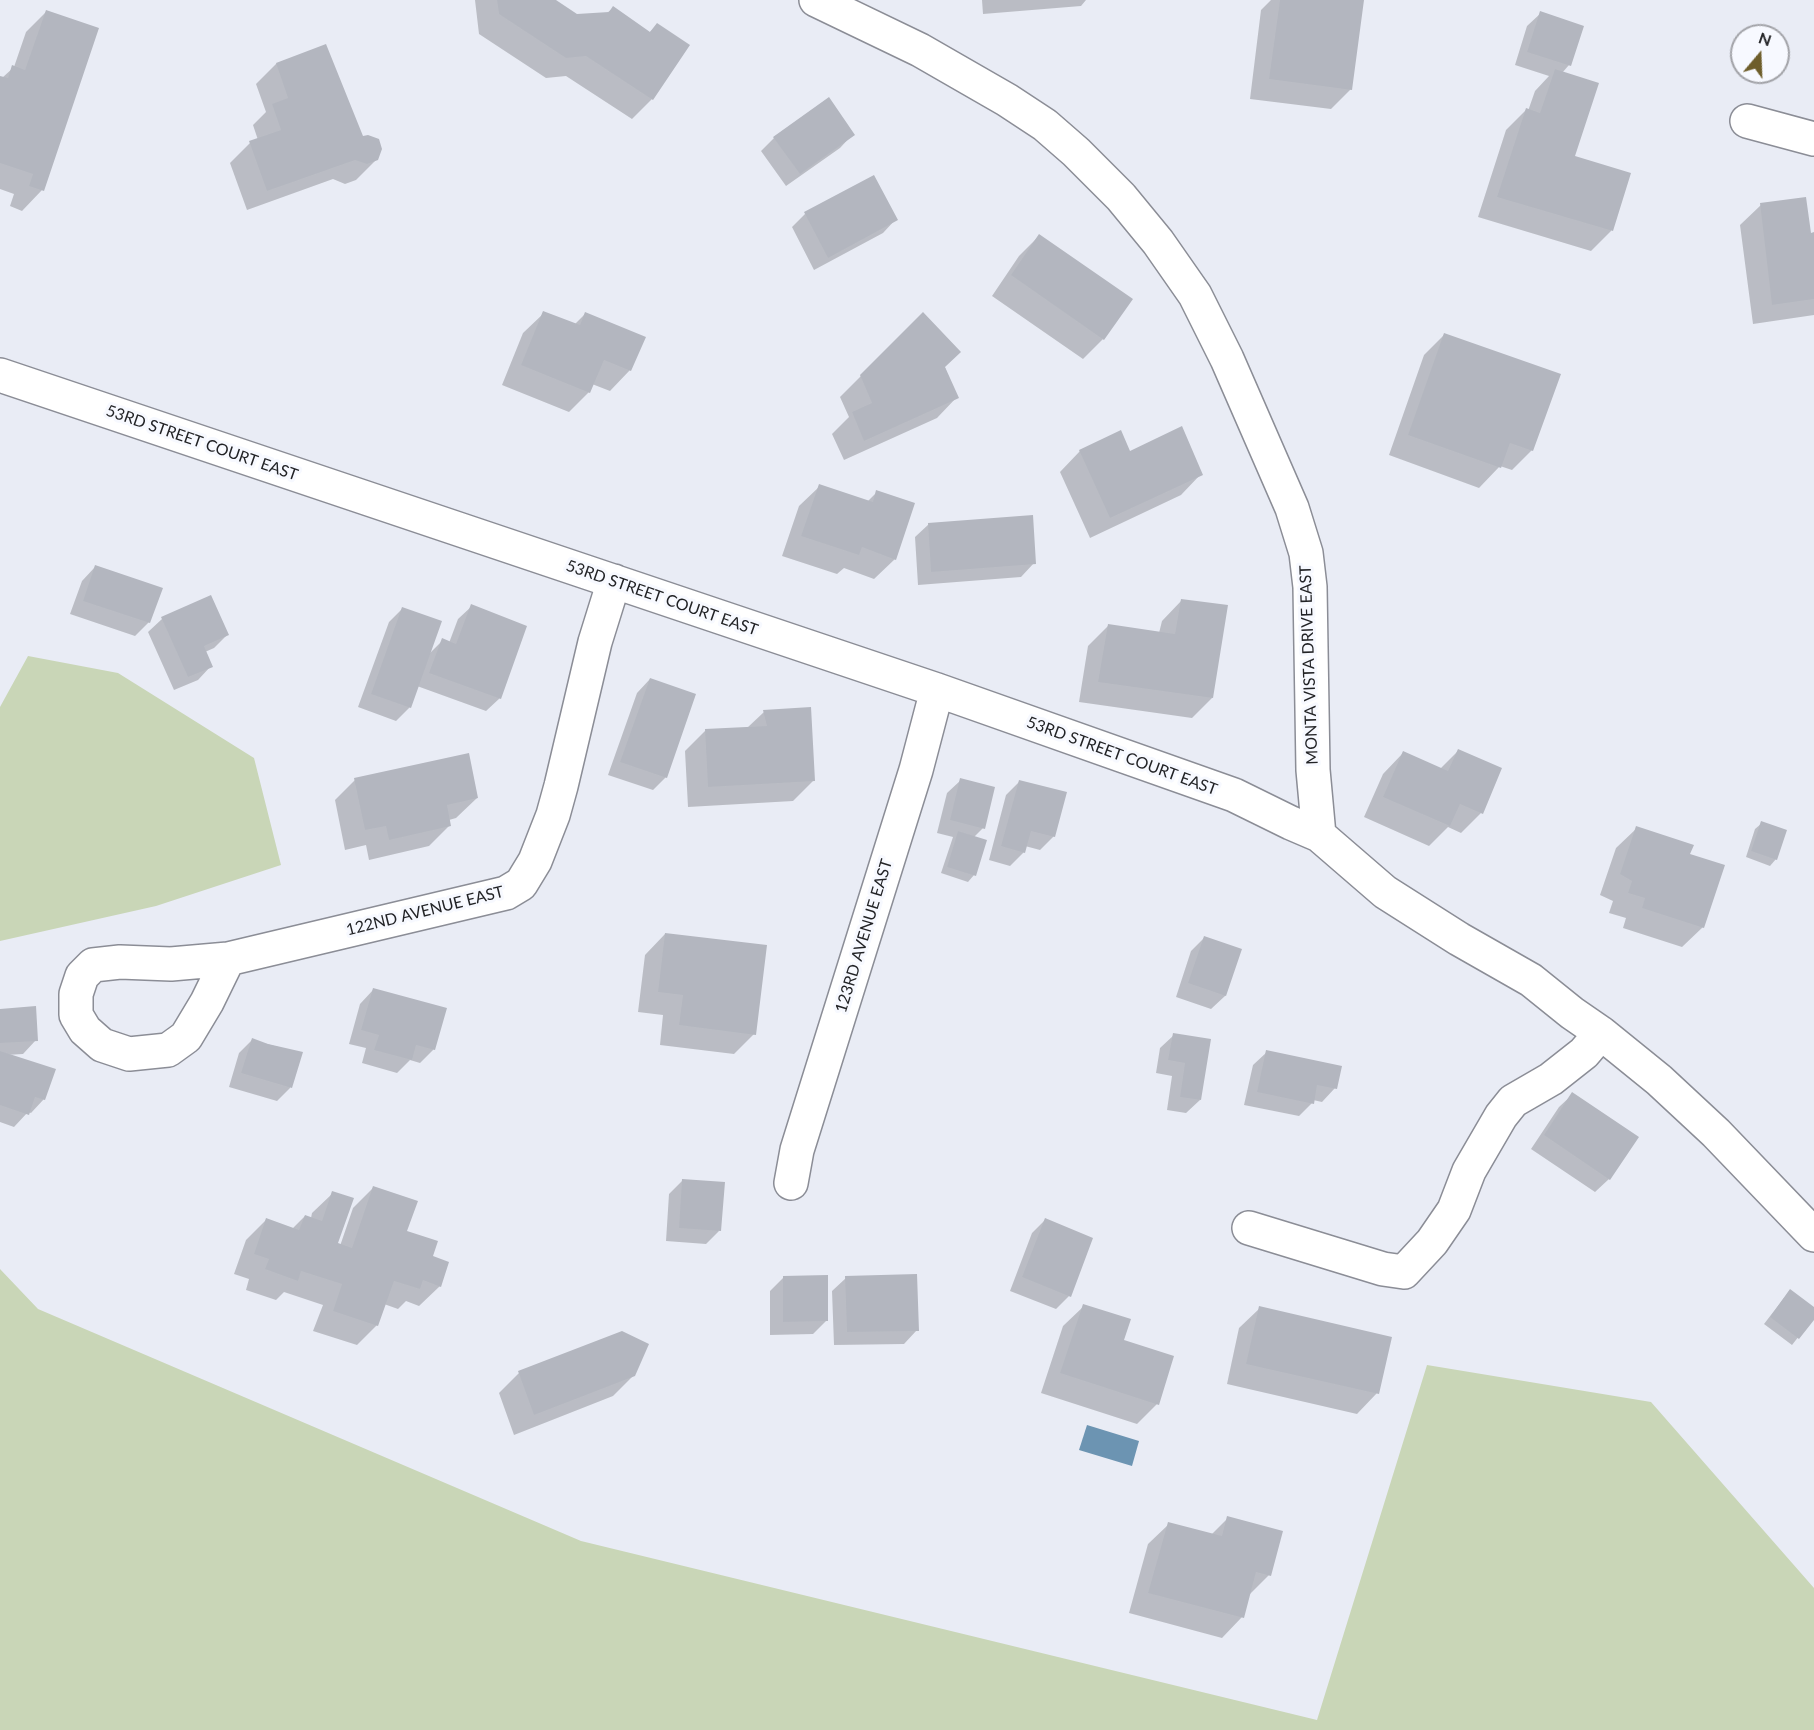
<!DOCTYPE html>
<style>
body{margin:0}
#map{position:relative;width:1814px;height:1730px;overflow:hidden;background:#e9ecf5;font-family:Lato,sans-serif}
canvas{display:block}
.north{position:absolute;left:1730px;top:24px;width:60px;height:60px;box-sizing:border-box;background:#f7f9ff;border:2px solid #a2a3a8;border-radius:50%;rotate:19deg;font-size:16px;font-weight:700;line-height:24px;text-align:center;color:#222326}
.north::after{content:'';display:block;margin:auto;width:21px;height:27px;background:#6e5e2b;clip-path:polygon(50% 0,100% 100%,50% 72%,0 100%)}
</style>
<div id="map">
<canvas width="1814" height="1730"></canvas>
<div class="north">N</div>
</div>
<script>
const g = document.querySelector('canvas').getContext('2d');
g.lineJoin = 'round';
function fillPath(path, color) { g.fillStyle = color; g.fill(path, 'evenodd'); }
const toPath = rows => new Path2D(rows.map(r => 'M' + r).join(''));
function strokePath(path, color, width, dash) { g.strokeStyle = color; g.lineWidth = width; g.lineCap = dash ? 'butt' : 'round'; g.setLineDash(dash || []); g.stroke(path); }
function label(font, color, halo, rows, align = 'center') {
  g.font = font + ' Lato,sans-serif'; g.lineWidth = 6; g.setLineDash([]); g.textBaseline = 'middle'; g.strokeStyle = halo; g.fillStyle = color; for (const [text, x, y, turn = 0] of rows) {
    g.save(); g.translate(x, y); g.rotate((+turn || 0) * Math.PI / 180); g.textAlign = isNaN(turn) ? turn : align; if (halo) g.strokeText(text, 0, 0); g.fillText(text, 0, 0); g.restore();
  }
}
fillPath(toPath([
 [28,656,118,673,254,758,281,865,156,906,0,941,0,707],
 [0,1269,38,1309,581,1541,1317,1720,1427,1365,1651,1402,1814,1588,1814,1730,0,1730]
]), '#c9d6b7');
fillPath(toPath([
 [1087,1425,1139,1441,1132,1466,1079,1450]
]), '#6c94b2');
fillPath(toPath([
 [475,0,553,0,577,16,607,13,613,8,649,33,657,25,652,99,632,119,566,76,546,78,479,34],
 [982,0,1086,0,1081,6,983,14],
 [1271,0,1362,0,1351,89,1331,109,1250,99,1261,10],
 [46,12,42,190,22,211,10,206,14,194,0,189,0,77,2,78,14,67,26,32],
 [1541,13,1569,65,1562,73,1573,157,1630,174,1611,231,1591,251,1478,217,1506,130,1526,110,1528,111,1535,91,1549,76,1515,65,1527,26],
 [326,46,362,138,377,159,356,180,345,184,333,179,247,210,230,163,250,143,258,140,253,125,266,112,256,84,276,64],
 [853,134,840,148,786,186,761,151,774,138],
 [1761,205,1809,235,1814,234,1814,315,1753,324,1740,225],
 [805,214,896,219,883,233,814,270,792,227],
 [1039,236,1103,339,1083,359,992,296,1019,256],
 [544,313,574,325,585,314,630,370,610,391,592,384,589,392,569,412,502,385,523,333],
 [923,314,957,397,937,418,844,460,832,434,849,417,840,397],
 [1445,334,1532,450,1512,470,1500,466,1479,488,1389,455,1424,355],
 [1080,451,1129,453,1201,474,1181,495,1090,538,1060,472],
 [820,486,867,502,877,492,895,559,874,579,844,568,837,574,782,556,799,506],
 [929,524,1034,563,1021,577,918,585,915,537],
 [95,567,149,622,135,636,70,614,82,581],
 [210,597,227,635,214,648,205,652,211,666,198,680,174,690,148,632,162,619],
 [1182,600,1212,698,1192,718,1079,702,1088,646,1108,626,1159,633,1162,621],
 [472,606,500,698,486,711,417,686,410,707,396,721,358,707,389,622,402,609,429,654,443,640,449,643,458,619],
 [650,679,666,777,653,790,608,775,637,693],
 [764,712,813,781,793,801,688,807,685,751,706,730,747,728],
 [1458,751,1481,813,1461,833,1448,827,1429,846,1364,817,1383,774,1403,753,1440,769],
 [355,780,477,798,456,818,449,820,450,825,429,846,369,860,366,845,345,850,335,800],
 [961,780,983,828,974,837,974,875,968,882,941,873,953,837,937,833,947,793],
 [1020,781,1054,836,1040,850,1025,846,1024,852,1010,866,989,860,1006,795],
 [1762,823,1776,859,1770,866,1746,857,1755,829],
 [1637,828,1689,855,1703,927,1682,947,1623,928,1626,918,1609,913,1613,901,1600,895,1616,848],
 [665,934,754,1034,734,1054,660,1045,663,1015,638,1012,645,955],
 [1204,938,1240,950,1225,996,1211,1009,1176,997,1191,951],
 [373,990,434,1049,420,1063,410,1060,397,1073,362,1063,366,1048,349,1044,360,1004],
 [0,1011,36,1040,23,1054,6,1055,44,1099,31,1113,28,1112,14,1127,0,1122],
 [1174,1035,1200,1100,1186,1113,1167,1110,1172,1076,1156,1073,1160,1048],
 [252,1040,301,1053,290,1088,277,1101,229,1087,239,1053],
 [1267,1052,1335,1088,1322,1102,1313,1100,1312,1103,1299,1116,1244,1105,1253,1065],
 [1573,1094,1609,1179,1595,1192,1531,1149,1559,1107],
 [683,1180,719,1231,706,1244,666,1241,669,1194],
 [373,1188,405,1232,431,1257,440,1286,419,1306,406,1301,398,1309,384,1304,377,1325,357,1345,313,1331,323,1305,284,1292,276,1300,246,1290,249,1279,234,1274,246,1240,266,1220,292,1229,305,1216,311,1218,312,1213,333,1193,336,1244,340,1246,353,1208],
 [1045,1220,1069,1296,1056,1309,1010,1291,1032,1233],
 [784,1277,827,1320,813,1334,770,1335,770,1291],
 [846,1278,917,1330,904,1344,834,1345,832,1291],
 [1784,1298,1814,1309,1814,1317,1792,1345,1764,1324],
 [1084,1306,1122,1341,1157,1404,1137,1424,1041,1393,1063,1326],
 [1260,1308,1377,1393,1357,1414,1227,1384,1239,1328],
 [519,1373,634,1375,613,1396,514,1435,499,1393],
 [1228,1518,1269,1575,1249,1595,1242,1617,1222,1638,1129,1613,1148,1544,1169,1524,1211,1535]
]), '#0003');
fillPath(toPath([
 [497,0,556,0,577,14,609,12,613,6,650,32,657,23,690,45,653,100,586,56,566,58,499,14],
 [1280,0,1364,0,1352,90,1269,79],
 [46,10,99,28,44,191,29,186,33,174,0,163,0,76,8,78,12,65,25,70],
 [1540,11,1584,26,1571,66,1527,52],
 [326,44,363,136,368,135,379,139,382,149,378,160,367,164,355,160,267,191,249,141,281,130,272,104,288,98,276,63],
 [1555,69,1599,83,1575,156,1631,173,1613,231,1497,197,1526,108,1540,113],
 [829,97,855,135,800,174,773,137],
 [874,175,898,220,828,258,804,212],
 [1806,197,1811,233,1814,232,1814,299,1772,305,1760,203],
 [1039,234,1133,299,1104,340,1011,275],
 [543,311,580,325,585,312,646,337,631,371,604,360,590,393,521,365],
 [923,312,961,352,945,367,959,398,864,441,852,412,872,403,860,375],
 [1444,333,1561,374,1533,451,1510,443,1501,468,1408,435],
 [1182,426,1203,475,1110,518,1079,450,1121,430,1130,451],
 [819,484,873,502,876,490,915,503,896,560,862,547,859,555,801,536],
 [1033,515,1036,564,931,572,928,523],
 [95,565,163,588,150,623,83,601],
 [211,595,229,635,204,646,213,667,188,677,161,617],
 [1181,599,1228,605,1213,698,1098,682,1108,624,1175,634],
 [471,604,527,626,501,699,429,673,442,638,456,644],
 [402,607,442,621,411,708,371,694],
 [650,678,696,694,667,778,620,762],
 [811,707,815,781,708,787,705,729,767,726,763,710],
 [1458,749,1502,768,1483,814,1460,804,1450,826,1383,797,1403,751,1448,771],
 [469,753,478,798,447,805,451,826,389,840,386,826,365,830,354,778],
 [960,778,995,787,985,829,950,820],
 [1019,780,1067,792,1055,837,1031,831,1025,853,1001,846],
 [1761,821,1787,830,1777,860,1751,851],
 [1636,826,1694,845,1690,854,1725,865,1704,928,1642,908,1645,898,1628,893,1632,881,1620,874],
 [958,831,987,840,976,876,947,867],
 [665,933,767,945,756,1035,679,1025,683,995,658,992],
 [1204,936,1242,949,1226,996,1188,983],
 [373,988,447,1008,435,1050,416,1045,412,1060,374,1050,379,1035,361,1030],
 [36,1006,38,1041,0,1043,0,1009],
 [1173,1033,1211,1039,1201,1100,1180,1097,1185,1063,1168,1060],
 [252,1038,268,1044,303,1052,292,1088,241,1073],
 [1266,1050,1342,1066,1337,1089,1317,1085,1314,1104,1257,1092],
 [0,1051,56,1069,45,1100,35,1097,29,1115,0,1105],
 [1572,1092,1639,1137,1610,1180,1544,1135],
 [682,1179,725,1182,721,1231,679,1228],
 [373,1186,418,1201,407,1231,438,1241,433,1256,449,1262,441,1287,423,1280,420,1289,394,1281,378,1326,333,1311,342,1284,301,1271,298,1281,265,1269,269,1259,254,1254,266,1218,299,1230,305,1215,322,1221,332,1191,354,1198,338,1243,352,1248],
 [1045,1218,1093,1238,1071,1297,1022,1277],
 [917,1274,919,1331,847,1332,845,1276],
 [828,1275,828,1321,783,1322,783,1276],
 [1790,1289,1814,1307,1814,1320,1799,1339,1770,1317],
 [1083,1304,1131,1319,1124,1340,1174,1356,1159,1405,1060,1373],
 [1259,1306,1392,1337,1379,1394,1246,1364],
 [622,1331,649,1344,635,1376,534,1415,518,1371],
 [1227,1516,1283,1531,1271,1576,1256,1572,1244,1618,1148,1593,1168,1522,1222,1536]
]), '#b3b6bf');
const minor = toPath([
 [816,0,920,50,1007,100,1045,125,1076,152,1121,197,1158,242,1195,295,1227,359,1292,508,1306,553,1310,587,1313,770,1319,835,1385,892,1459,939,1531,980,1572,1013,1601,1033,1659,1080,1716,1133,1814,1235],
 [1747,121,1814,139],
 [0,375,937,690,1234,795,1291,823,1319,835],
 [228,959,207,1002,186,1037,168,1050,129,1054,102,1045,85,1030,76,1015,76,994,82,976,93,965,120,962,171,964,228,959,506,893,521,884,535,861,553,815,561,786,595,642,614,581],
 [791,1183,797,1150,916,770,937,690],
 [1249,1228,1383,1269,1404,1272,1432,1242,1454,1210,1469,1171,1501,1116,1513,1101,1551,1079,1584,1053,1601,1033]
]);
strokePath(minor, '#8b8d96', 36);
strokePath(minor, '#fff', 33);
label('16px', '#222326', '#f7f9ff', [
 ["53RD STREET COURT EAST",202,443,19],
 ["53RD STREET COURT EAST",662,598,19],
 ["MONTA VISTA DRIVE EAST",1309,665,-92],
 ["53RD STREET COURT EAST",1122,756,20],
 ["122ND AVENUE EAST",425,911,-14],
 ["123RD AVENUE EAST",864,936,-73]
]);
</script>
